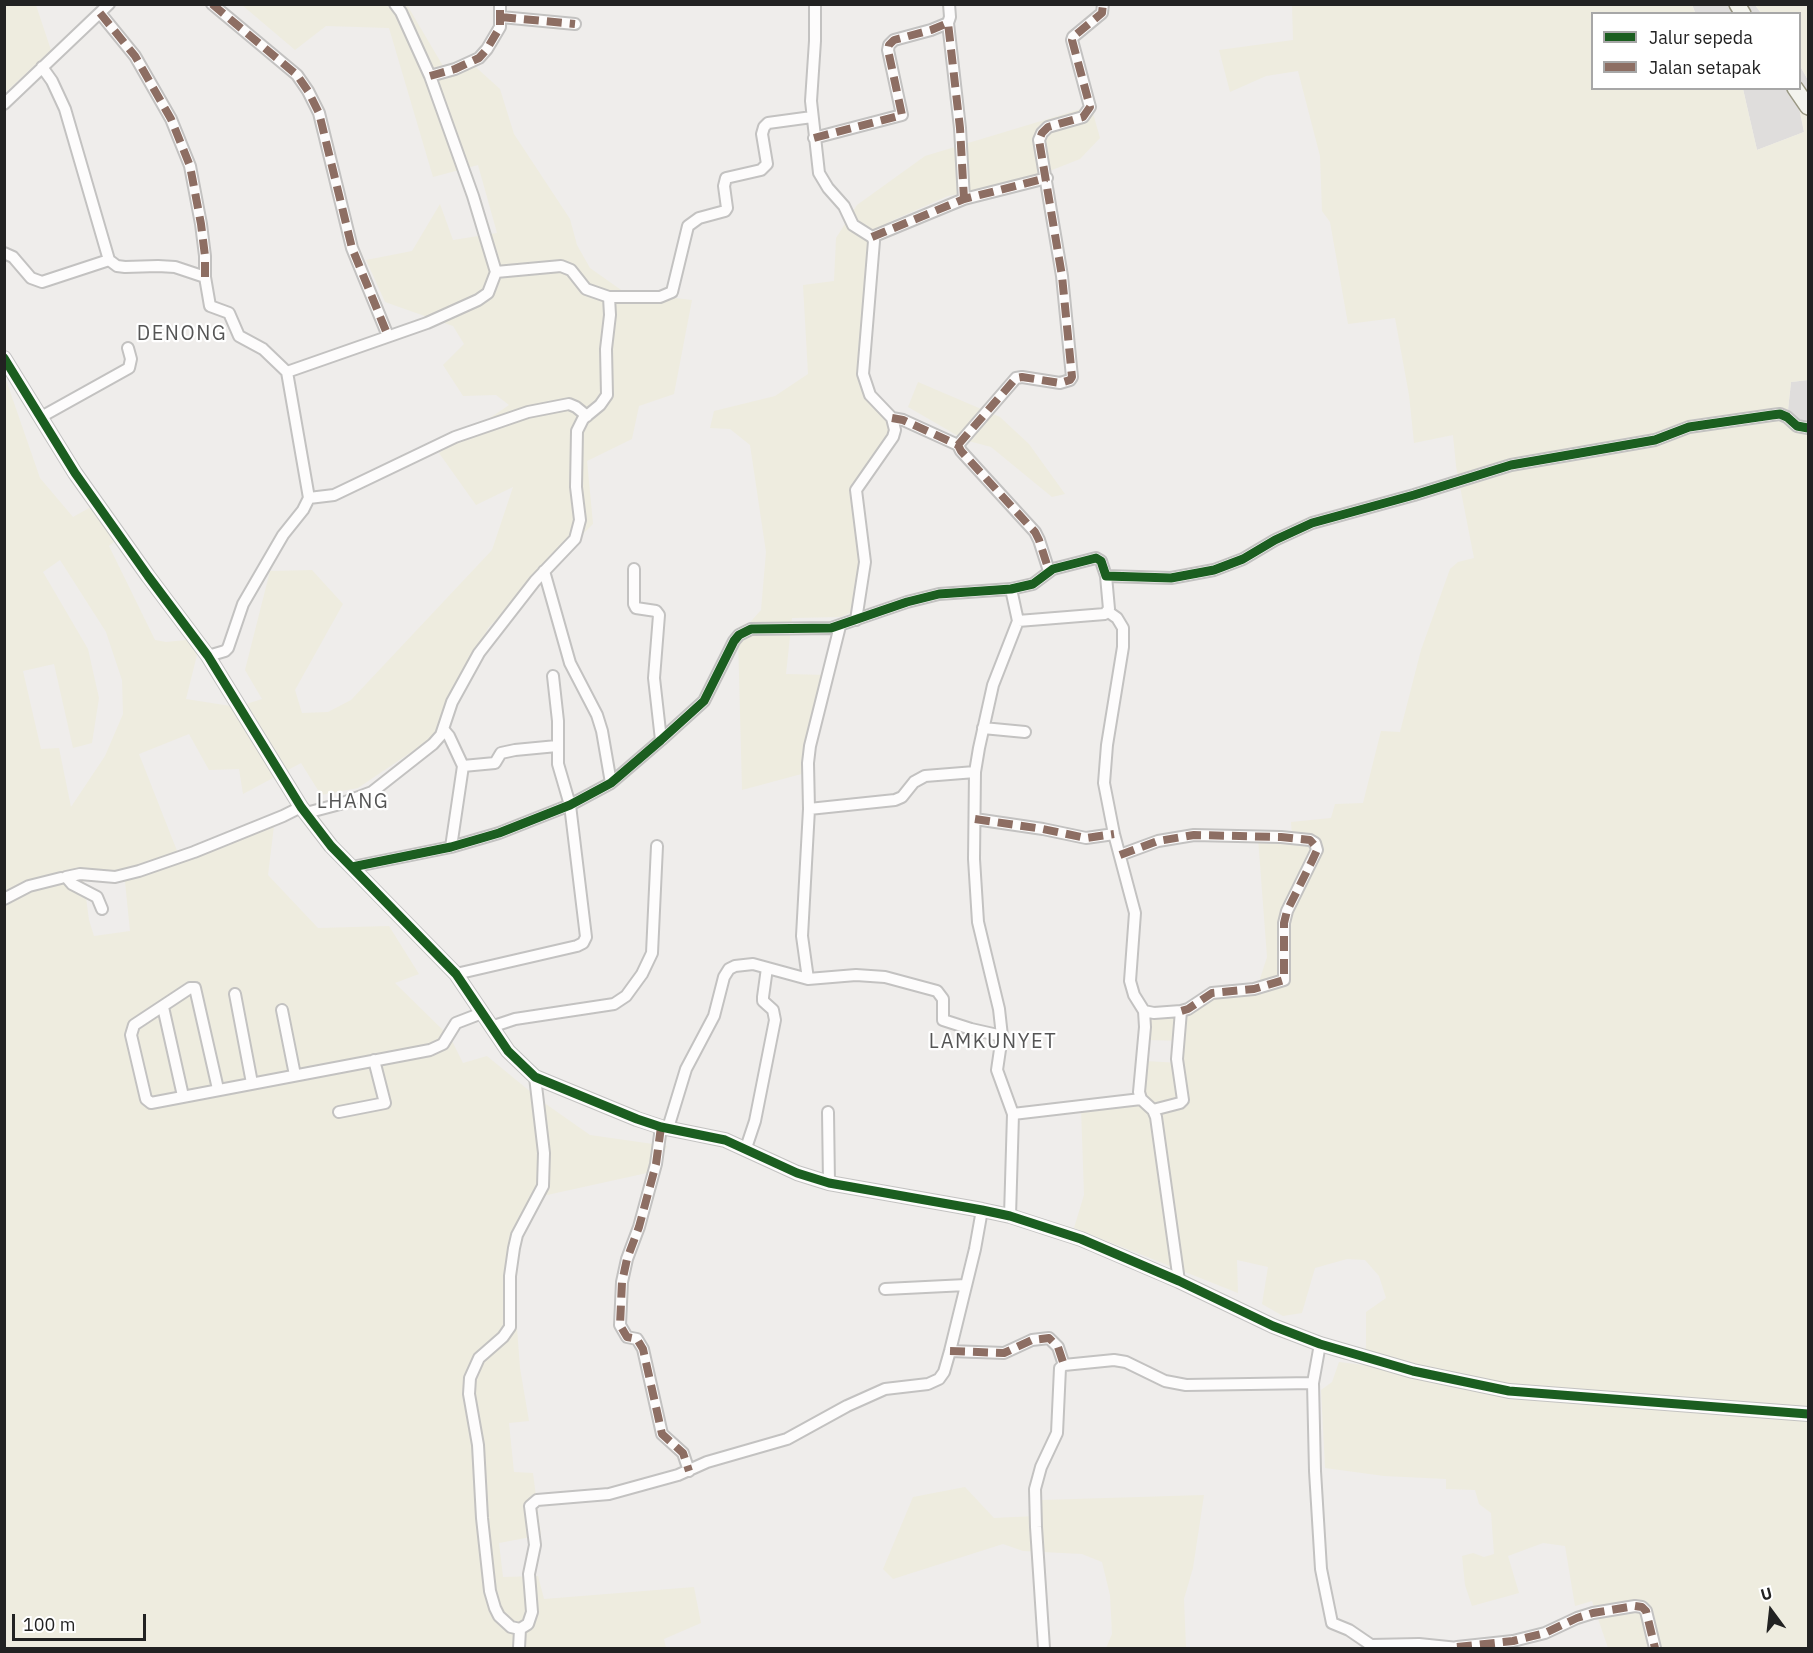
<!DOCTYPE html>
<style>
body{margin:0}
#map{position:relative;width:1813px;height:1653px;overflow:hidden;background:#efedeb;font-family:"IBM Plex Sans",sans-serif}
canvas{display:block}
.frame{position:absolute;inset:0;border:6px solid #222;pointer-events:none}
.legend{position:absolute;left:1591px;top:12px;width:210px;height:78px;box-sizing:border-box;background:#fff;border:2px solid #a7a7a7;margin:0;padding:8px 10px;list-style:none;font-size:18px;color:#222}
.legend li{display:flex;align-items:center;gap:12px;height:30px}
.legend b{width:30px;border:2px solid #a7a7a7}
.north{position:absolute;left:1741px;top:1581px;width:60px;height:60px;-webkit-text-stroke:4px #fff;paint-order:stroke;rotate:345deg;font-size:16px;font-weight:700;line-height:24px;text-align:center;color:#222}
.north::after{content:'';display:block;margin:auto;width:21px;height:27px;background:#222;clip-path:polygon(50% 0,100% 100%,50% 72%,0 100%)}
.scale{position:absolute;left:12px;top:1614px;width:134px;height:27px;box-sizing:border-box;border:3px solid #222;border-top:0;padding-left:8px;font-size:18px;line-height:21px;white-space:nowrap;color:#222;-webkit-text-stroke:4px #fff;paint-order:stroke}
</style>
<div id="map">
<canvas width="1813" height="1653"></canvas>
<div class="frame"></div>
<ul class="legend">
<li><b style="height:8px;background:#1b5e20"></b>Jalur sepeda</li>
<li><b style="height:8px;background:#8d6e63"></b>Jalan setapak</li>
</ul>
<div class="north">U</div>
<div class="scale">100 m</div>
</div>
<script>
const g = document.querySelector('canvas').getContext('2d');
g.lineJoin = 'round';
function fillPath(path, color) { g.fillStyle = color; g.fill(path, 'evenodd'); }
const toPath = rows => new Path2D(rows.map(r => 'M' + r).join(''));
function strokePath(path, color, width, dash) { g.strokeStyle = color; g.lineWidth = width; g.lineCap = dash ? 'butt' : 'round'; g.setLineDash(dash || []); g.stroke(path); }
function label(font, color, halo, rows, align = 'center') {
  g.font = font + ' "IBM Plex Sans",sans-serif'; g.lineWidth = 4.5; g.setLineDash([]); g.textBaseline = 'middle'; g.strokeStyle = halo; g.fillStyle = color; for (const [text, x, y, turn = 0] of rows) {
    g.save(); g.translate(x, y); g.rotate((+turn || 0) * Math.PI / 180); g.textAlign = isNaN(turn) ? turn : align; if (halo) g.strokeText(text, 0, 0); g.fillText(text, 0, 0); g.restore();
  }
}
fillPath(toPath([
 [1692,4,1755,5,1761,13,1688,14,1695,12],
 [1800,66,1808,80,1808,102,1799,107,1804,132,1757,150,1743,89,1800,88],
 [1808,380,1808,425,1804,426,1788,410,1791,382]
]), '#dfdddc');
fillPath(toPath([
 [5,4,36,5,51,50,5,93],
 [242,5,407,5,443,66,469,61,500,89,514,134,570,219,577,245,590,268,624,292,692,300,674,394,639,406,632,439,587,461,593,524,488,628,474,663,462,678,447,728,358,788,321,795,301,763,243,794,239,769,209,770,189,734,139,754,181,861,274,826,268,875,318,928,389,926,419,974,395,983,450,1037,463,1063,487,1056,543,1102,590,1135,667,1146,656,1171,538,1197,522,1216,514,1288,520,1368,529,1421,509,1423,514,1472,533,1473,541,1535,499,1543,503,1577,538,1576,544,1599,694,1587,701,1623,664,1639,666,1648,5,1648,4,374,40,478,73,517,98,503,123,534,109,546,155,640,166,642,196,639,198,651,186,699,237,707,262,699,245,670,270,571,312,570,343,604,295,690,302,713,328,712,351,700,492,550,513,487,476,505,439,453,509,405,496,395,463,396,443,365,464,344,453,326,385,302,366,260,412,251,440,204,453,240,497,233,478,165,433,177,389,28,326,26,295,50],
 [60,560,106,632,122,680,123,714,105,756,71,807,59,748,41,749,23,671,54,664,73,748,92,743,99,698,88,649,43,572],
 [83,875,125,882,130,931,94,936,89,920],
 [1292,5,1692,5,1695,13,1592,14,1592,88,1743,89,1757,150,1804,132,1799,107,1808,102,1808,380,1791,382,1788,410,1804,426,1808,425,1808,1648,1608,1648,1592,1601,1575,1606,1565,1546,1543,1543,1508,1556,1519,1593,1472,1606,1465,1585,1462,1556,1473,1553,1484,1557,1494,1554,1491,1513,1479,1504,1475,1490,1446,1489,1446,1479,1384,1476,1325,1468,1321,1390,1332,1382,1339,1362,1364,1365,1366,1345,1366,1312,1386,1298,1379,1276,1365,1260,1347,1259,1315,1268,1302,1313,1283,1316,1262,1304,1268,1267,1237,1260,1238,1293,1074,1228,1084,1195,1081,1108,1139,1099,1146,1092,1143,1078,1145,1061,1180,1063,1182,1041,1149,1040,1149,1014,1153,1008,1188,1006,1201,1000,1258,985,1267,957,1258,838,1292,835,1291,822,1331,818,1335,804,1363,803,1381,731,1400,732,1421,650,1450,569,1458,562,1474,558,1456,466,1453,435,1414,443,1409,395,1395,318,1348,324,1330,222,1322,211,1320,156,1298,71,1266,76,1230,92,1219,50,1293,40],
 [1755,5,1808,5,1808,80,1800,66,1800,14,1761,13],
 [1091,106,1100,138,1080,159,1019,183,948,196,889,222,876,235,863,371,890,425,883,451,852,486,868,557,860,609,840,617,792,618,786,674,829,675,809,772,742,790,738,636,761,610,766,552,750,445,730,429,710,428,714,411,775,396,808,374,803,285,834,281,836,238,857,205,925,156],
 [918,382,1000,417,1029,444,1065,494,1052,497,991,447,965,440,908,407],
 [965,1487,994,1518,1035,1516,1041,1500,1204,1495,1193,1568,1184,1599,1186,1648,1106,1648,1112,1634,1110,1595,1102,1562,1082,1554,1023,1551,1003,1544,893,1579,883,1569,913,1497]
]), '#eeecdf');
const minor = toPath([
 [212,4,297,75,308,91,319,113,352,248,388,336],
 [395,4,401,12,430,76,473,196,496,272],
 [815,4,815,41,811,101,819,173,828,188,844,206,853,225,872,237,874,241,863,374,870,395,892,418,895,430,893,437,856,490,865,562,856,620],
 [949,4,950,17,948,23,960,128,964,199],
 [100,13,135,56,171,119,190,166,201,224,205,256,205,277,210,306,229,313,239,336,263,349,287,372,427,323,478,300,488,293,496,272,561,266,571,270,586,289,609,297,610,315,606,349,607,395,600,405,583,419,577,431,576,487,580,520,575,539,535,581,479,653,452,702,441,735,433,744,372,792,340,804,306,813],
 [501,17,575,24],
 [42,67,52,81,65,109,109,260,117,266,125,267,158,266,175,267,205,277],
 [430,76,455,69,479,58,487,49,500,27,500,4],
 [4,104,109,4],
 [814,138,902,115,888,50,889,45,894,40,931,30,948,23],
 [872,237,964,199,1047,178],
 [4,253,13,257,31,278,42,282,109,260],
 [609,297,660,297,672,292,688,226,699,218,725,211,727,208,724,186,726,178,761,170,767,164,762,134,764,127,768,123,812,117],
 [41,417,129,368,131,359,128,348],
 [892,418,903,420,958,445,961,451,1035,532,1039,540,1049,571],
 [958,445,1016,378,1022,377,1060,383,1070,380,1072,377,1062,276,1039,140,1042,133,1048,127,1083,117,1090,107,1072,40,1073,37,1102,13,1103,4],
 [309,498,334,495,455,437,528,412,569,404,576,407,587,416],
 [634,569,634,604,636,608,656,611,659,615,654,678,661,740],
 [544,571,570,663,597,715,602,731,611,783],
 [1107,611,1117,618,1123,628,1123,647,1107,745,1104,783,1114,834,1135,913,1130,981,1134,995,1144,1011,1145,1027,1139,1092,1141,1099,1153,1110,1156,1117,1179,1281],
 [1018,621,1105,614,1109,609,1106,576],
 [208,656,225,651,228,648,243,604,283,535,303,510,309,498,287,372],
 [983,728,1025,732],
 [443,729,449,736,463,766],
 [809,809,895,800,902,797,914,782,925,776,975,772],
 [975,819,1043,829,1086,838,1114,834],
 [451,847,463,766,495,763,501,753,515,750,557,746],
 [1120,855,1158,841,1194,835,1281,837,1310,840,1315,843,1317,850,1287,911,1284,923,1284,980,1254,989,1212,993,1188,1009,1181,1011,1154,1013,1144,1011],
 [352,867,451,847,499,833,570,805,611,783,661,740,704,701,734,641,739,635,751,629,831,628,907,602,939,594,1011,589,1033,584,1053,569,1096,558,1101,561,1106,576,1171,578,1214,570,1243,559,1275,540,1312,523,1414,495,1511,465,1655,440,1689,427,1772,415,1780,414,1787,417,1797,426,1808,428],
 [4,899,29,886,61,878],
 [102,909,97,897,72,884,66,877,80,874,115,877,139,871,194,852,283,816,301,807],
 [456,974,577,946,583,943,586,937,570,805,558,764,558,721,553,676],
 [808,979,802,936,809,809,808,763,810,746,840,626],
 [235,994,252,1083],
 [163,1007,183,1096],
 [282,1010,295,1075],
 [491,1027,515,1019,614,1004,626,996,642,974,652,953,657,846],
 [218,1089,195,988,190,988,134,1025,131,1035,146,1099,151,1103,430,1050,443,1044,456,1023,482,1013],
 [1153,1110,1180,1103,1183,1100,1177,1059,1181,1011],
 [339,1112,385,1103,374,1060],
 [828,1112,829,1183],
 [1013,1114,1141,1099],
 [661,1127,656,1164,639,1227,627,1259,622,1282,620,1325,627,1337,637,1339,643,1349,662,1434,683,1453,689,1471],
 [668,1128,686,1069,714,1016,724,977,729,969,735,966,753,964,808,979,856,975,885,977,937,991,943,999,943,1020,971,1029,1002,1036],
 [746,1148,755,1121,775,1020,773,1010,763,1001,763,997,767,968],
 [1010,1216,1013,1114,997,1070,1002,1036,999,1009,978,922,974,859,975,772,979,748,993,685,1018,621,1011,589],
 [885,1289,966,1285],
 [1320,1344,1313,1383,1315,1471,1321,1569,1332,1623,1349,1630,1371,1645,1419,1644,1458,1648],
 [950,1351,1004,1353,1032,1340,1049,1338,1058,1347,1064,1365],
 [520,1629,528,1624,532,1612,529,1574,535,1545,530,1506,537,1500,609,1494,678,1475,707,1462,787,1439,847,1406,885,1389,928,1384,939,1379,944,1372,950,1351,975,1249,982,1210],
 [1457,1647,1513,1641,1545,1633,1577,1618,1593,1613,1635,1606,1642,1607,1646,1611,1655,1648],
 [519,1648,520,1629,511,1627,499,1616,495,1608,490,1591,482,1518,478,1445,469,1394,470,1378,479,1358,503,1337,510,1327,510,1276,514,1248,517,1235,543,1186,544,1153,535,1077],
 [1044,1648,1036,1527,1035,1489,1041,1467,1057,1433,1060,1368,1064,1365,1114,1360,1126,1362,1165,1381,1186,1385,1313,1383]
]);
const tertiary = toPath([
 [4,358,75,473,148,576,208,656,301,807,331,846,456,974,508,1051,535,1077,637,1119,661,1127,725,1140,797,1173,829,1183,982,1210,1010,1216,1081,1239,1179,1281,1273,1326,1320,1344,1413,1371,1509,1391,1808,1414]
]);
const secondary = toPath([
 [1737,4,1743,14],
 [1795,88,1808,107]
]);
strokePath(minor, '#c3c2c1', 14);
strokePath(tertiary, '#c3c2c1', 16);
strokePath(secondary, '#999783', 18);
strokePath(minor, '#fdfcfc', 10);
strokePath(tertiary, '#fdfcfc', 14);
strokePath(secondary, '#f3f3ed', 15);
strokePath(toPath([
 [212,4,297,75,308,91,319,113,352,248,388,336],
 [100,13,135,56,171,119,184,151,190,166,201,224,205,256,205,277],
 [501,17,575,24],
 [430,76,455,69,479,58,487,49,500,27,500,4],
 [814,138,902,115,888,50,889,45,894,40,931,30,948,23,960,128,964,199],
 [872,237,964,199,1047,178],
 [892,418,903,420,958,445,961,451,1035,532,1039,540,1049,571],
 [958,445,1016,378,1022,377,1060,383,1070,380,1072,377,1062,276,1039,140,1042,133,1048,127,1083,117,1090,107,1072,40,1073,37,1102,13,1103,4],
 [975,819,1043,829,1086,838,1114,834],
 [1120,855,1158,841,1194,835,1281,837,1310,840,1316,847,1317,850,1312,861,1287,911,1284,923,1284,980,1254,989,1212,993,1188,1009,1181,1011],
 [661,1127,656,1164,639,1227,627,1259,622,1282,620,1325,627,1337,637,1339,643,1349,662,1434,683,1453,689,1471],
 [950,1351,1004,1353,1032,1340,1049,1338,1058,1347,1064,1365],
 [1457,1647,1513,1641,1545,1633,1577,1618,1593,1613,1635,1606,1642,1607,1646,1611,1655,1648]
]), '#8d6e63', 8, [15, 8]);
strokePath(toPath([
 [4,358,75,473,148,576,208,656,301,807,331,846,456,974,508,1051,535,1077,637,1119,661,1127,725,1140,797,1173,829,1183,982,1210,1010,1216,1081,1239,1179,1281,1273,1326,1320,1344,1413,1371,1509,1391,1808,1414],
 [352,867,451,847,499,833,570,805,611,783,661,740,704,701,734,641,739,635,751,629,831,628,907,602,939,594,1011,589,1033,584,1053,569,1096,558,1101,561,1106,576,1171,578,1214,570,1243,559,1275,540,1312,523,1414,495,1511,465,1655,440,1689,427,1772,415,1780,414,1787,417,1797,426,1808,428]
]), '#1b5e20', 9);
g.letterSpacing = '1.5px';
label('20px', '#555', '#fff', [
 ["DENONG",182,334],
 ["LHANG",353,802],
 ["LAMKUNYET",993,1042]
]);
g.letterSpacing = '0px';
</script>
